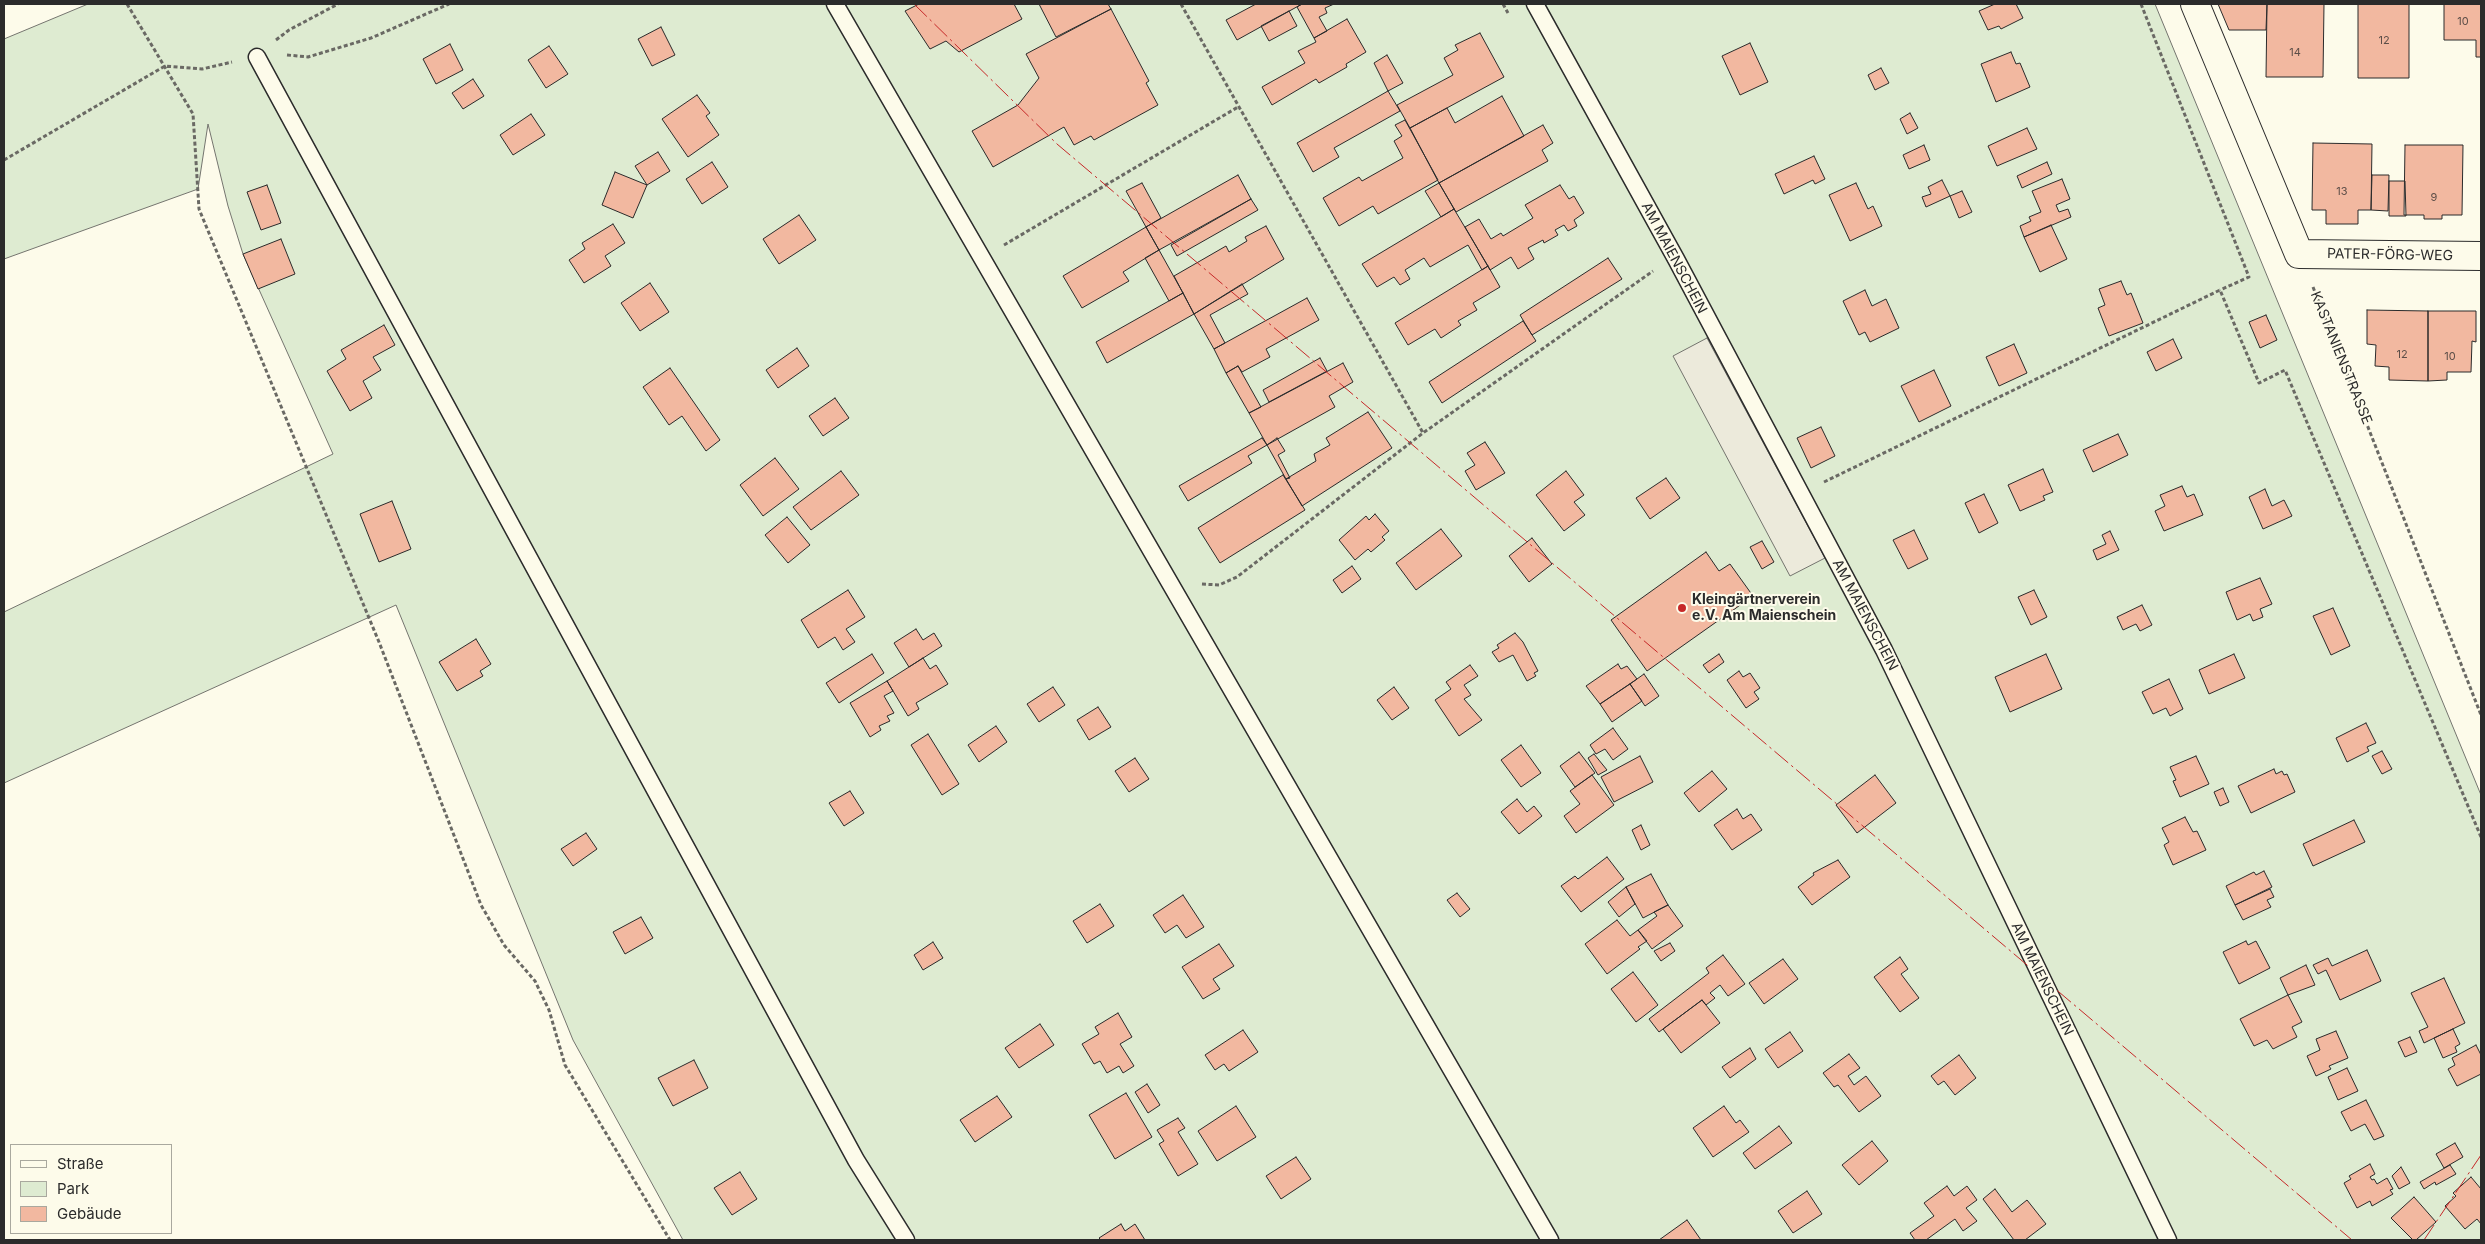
<!DOCTYPE html>
<meta charset="utf-8">
<style>
body{margin:0}
#map{position:relative;width:2485px;height:1244px;overflow:hidden;background:#fdfbea;font-family:Inter,sans-serif}
canvas{display:block}
.frame{position:absolute;inset:0;border:5px solid #2b2b2b;pointer-events:none}
.legend{position:absolute;left:10px;top:1144px;width:162px;height:90px;box-sizing:border-box;background:#fdfbea;border:1px solid #a9a89e;margin:0;padding:6px 9px;list-style:none;font-size:15px;color:#2b2b2b}
.legend li{display:flex;align-items:center;gap:10px;height:25px}
.legend b{width:25px;border:1px solid #a9a89e}
</style>
<div id="map">
<canvas width="2485" height="1244"></canvas>
<div class="frame"></div>
<ul class="legend">
<li><b style="height:6px;background:#fdfbea"></b>Straße</li>
<li><b style="height:14px;background:#deebd1"></b>Park</li>
<li><b style="height:14px;background:#f2b8a0"></b>Gebäude</li>
</ul>
</div>
<script>
const g = document.querySelector('canvas').getContext('2d');
g.lineJoin = 'round';
function fillPath(path, color) { g.fillStyle = color; g.fill(path, 'evenodd'); }
const toPath = rows => new Path2D(rows.map(r => 'M' + r).join(''));
function strokePath(path, color, width, dash) { g.strokeStyle = color; g.lineWidth = width; g.lineCap = dash ? 'butt' : 'round'; g.setLineDash(dash || []); g.stroke(path); }
function label(font, color, halo, rows, align = 'center') {
  g.font = font + ' Inter,sans-serif'; g.lineWidth = 4; g.setLineDash([]); g.textBaseline = 'middle'; g.strokeStyle = halo; g.fillStyle = color; for (const [text, x, y, turn = 0] of rows) {
    g.save(); g.translate(x, y); g.rotate((+turn || 0) * Math.PI / 180); g.textAlign = isNaN(turn) ? turn : align; if (halo) g.strokeText(text, 0, 0); g.fillText(text, 0, 0); g.restore();
  }
}
const green = toPath([
 [88,4,2155,4,2481,795,2481,1240,683,1240,573,1040,396,605,4,783,4,612,333,454,243,254,228,206,208,124,198,189,4,259,4,39,88,4]
]);
fillPath(green, '#deebd1');
strokePath(green, '#74746e', 1);
const parking = toPath([
 [1707,338,1825,558,1790,576,1673,356,1707,338]
]);
fillPath(parking, '#eceadb');
strokePath(parking, '#74746e', 1);
const building = toPath([
 [919,4,1014,4,1022,19,959,52,946,41,930,49,905,11,919,4],
 [1039,4,1108,4,1111,9,1056,37,1039,4],
 [1256,4,1302,4,1237,40,1226,20,1256,4],
 [1302,4,1334,4,1325,8,1327,13,1319,17,1327,31,1314,38,1297,7,1302,4],
 [1995,4,2016,4,2023,18,2001,29,1999,26,1988,30,1979,11,1995,4],
 [2218,4,2267,4,2266,30,2229,30,2218,4],
 [2267,4,2324,4,2323,77,2266,77,2267,4],
 [2358,4,2409,4,2409,78,2358,78,2358,4],
 [2444,4,2481,4,2481,57,2476,57,2476,40,2444,40,2444,4],
 [1111,9,1149,81,1146,83,1158,105,1094,140,1091,136,1074,145,1064,127,993,167,972,131,1018,105,1039,78,1026,54,1111,9],
 [1289,11,1297,26,1269,41,1261,26,1289,11],
 [1347,19,1366,52,1346,64,1347,67,1319,83,1316,79,1272,105,1262,87,1305,63,1298,51,1316,42,1314,38,1347,19],
 [661,27,675,55,652,66,638,39,661,27],
 [1480,33,1504,77,1410,128,1397,105,1453,75,1444,58,1458,50,1455,45,1480,33],
 [1750,43,1768,82,1740,95,1722,56,1750,43],
 [450,44,463,70,436,84,423,59,450,44],
 [549,46,568,74,546,88,528,60,549,46],
 [2011,52,2016,64,2020,63,2030,87,1996,102,1981,64,2011,52],
 [1387,55,1403,83,1388,91,1374,63,1387,55],
 [1881,68,1889,83,1875,90,1868,75,1881,68],
 [473,79,484,96,463,109,452,93,473,79],
 [1388,91,1400,111,1334,148,1339,157,1313,172,1297,143,1388,91],
 [697,95,710,113,706,116,719,135,688,157,662,119,697,95],
 [1502,96,1524,136,1439,183,1410,128,1447,108,1455,123,1502,96],
 [1910,113,1918,128,1907,134,1900,119,1910,113],
 [531,114,545,135,513,155,500,135,531,114],
 [1405,120,1438,180,1378,214,1373,206,1339,226,1323,198,1359,177,1362,181,1403,158,1394,141,1402,136,1395,125,1405,120],
 [1543,125,1553,143,1542,150,1548,161,1456,212,1439,183,1543,125],
 [2027,128,2037,149,1997,166,1988,146,2027,128],
 [2313,143,2372,144,2371,210,2358,210,2358,224,2326,224,2326,210,2312,210,2313,143],
 [1924,145,1930,160,1909,169,1903,155,1924,145],
 [2405,145,2463,145,2462,215,2442,215,2442,219,2424,219,2424,215,2404,215,2405,145],
 [658,152,670,171,647,185,635,166,658,152],
 [1814,156,1825,179,1815,184,1813,180,1784,194,1775,174,1814,156],
 [712,162,728,187,702,204,686,179,712,162],
 [2047,162,2052,174,2022,188,2017,176,2047,162],
 [615,172,647,185,633,218,602,205,615,172],
 [1238,175,1251,199,1159,250,1146,227,1238,175],
 [2372,175,2389,175,2388,211,2371,210,2372,175],
 [2062,179,2070,199,2056,205,2059,212,2068,209,2071,217,2024,237,2020,226,2031,221,2029,217,2041,212,2032,191,2062,179],
 [1942,180,1950,196,1926,207,1922,197,1931,194,1928,187,1942,180],
 [2389,181,2405,181,2406,216,2389,216,2389,181],
 [1142,183,1161,218,1146,227,1126,191,1142,183],
 [1439,183,1454,209,1441,217,1425,191,1439,183],
 [1856,183,1868,209,1873,206,1882,226,1850,241,1829,195,1856,183],
 [267,185,281,223,261,230,247,192,267,185],
 [1560,185,1569,199,1574,196,1584,213,1574,220,1577,226,1568,231,1564,225,1555,230,1558,235,1544,243,1543,240,1528,248,1534,259,1518,269,1511,257,1490,270,1465,227,1479,219,1491,239,1501,233,1503,236,1533,218,1525,205,1560,185],
 [1962,191,1972,212,1959,218,1950,196,1962,191],
 [1251,199,1258,210,1177,256,1171,245,1251,199],
 [1454,209,1488,266,1482,270,1468,245,1430,267,1424,258,1405,270,1410,279,1400,285,1394,277,1377,287,1362,264,1454,209],
 [799,215,816,240,779,264,763,239,799,215],
 [613,224,625,243,605,256,611,266,584,283,569,260,585,249,582,243,613,224],
 [2051,225,2067,259,2040,272,2024,237,2051,225],
 [1266,226,1284,259,1194,314,1174,276,1226,246,1229,252,1247,241,1245,237,1266,226],
 [1146,227,1159,250,1123,272,1129,281,1082,308,1063,276,1146,227],
 [281,239,295,274,258,289,243,254,281,239],
 [1159,250,1183,293,1169,301,1145,258,1159,250],
 [1608,258,1622,279,1532,335,1520,315,1608,258],
 [1488,266,1500,287,1473,303,1477,310,1458,321,1461,325,1441,338,1435,329,1408,345,1395,323,1488,266],
 [2121,281,2127,295,2131,293,2143,323,2109,336,2098,308,2105,305,2099,289,2121,281],
 [650,283,669,312,640,331,621,303,650,283],
 [1242,284,1248,294,1210,315,1225,343,1214,349,1194,314,1242,284],
 [1865,290,1872,306,1886,299,1899,328,1870,342,1865,332,1859,335,1843,301,1865,290],
 [1183,293,1194,314,1107,363,1096,342,1183,293],
 [1307,298,1319,320,1266,349,1270,357,1242,372,1238,366,1226,373,1214,349,1307,298],
 [2367,310,2428,311,2428,381,2389,380,2389,367,2375,366,2376,345,2367,344,2367,310],
 [2428,311,2476,311,2476,342,2472,341,2471,372,2447,372,2447,380,2428,381,2428,311],
 [2266,315,2277,340,2260,348,2249,322,2266,315],
 [1523,321,1536,341,1442,403,1429,382,1523,321],
 [384,325,395,345,373,357,381,370,363,381,372,398,350,411,327,371,346,359,341,350,384,325],
 [2173,339,2182,358,2156,371,2147,352,2173,339],
 [2014,344,2027,373,1999,386,1986,357,2014,344],
 [797,348,809,366,778,388,766,370,797,348],
 [1320,358,1327,371,1269,402,1263,390,1320,358],
 [1343,363,1353,382,1329,396,1335,407,1267,445,1249,413,1343,363],
 [1238,366,1261,407,1249,413,1226,373,1238,366],
 [670,368,720,440,706,451,682,416,669,425,643,387,670,368],
 [1934,370,1951,406,1919,422,1901,386,1934,370],
 [835,398,849,418,823,436,809,416,835,398],
 [1368,412,1392,448,1302,506,1286,479,1316,461,1314,454,1330,445,1326,438,1368,412],
 [1821,427,1835,456,1811,468,1797,438,1821,427],
 [2118,434,2128,455,2093,472,2083,450,2118,434],
 [1262,438,1267,445,1248,456,1252,463,1188,501,1179,486,1262,438],
 [1277,438,1285,451,1278,455,1290,478,1286,479,1267,445,1277,438],
 [1485,442,1505,473,1476,490,1465,471,1475,465,1467,453,1485,442],
 [775,458,799,489,763,516,740,485,775,458],
 [2043,469,2053,492,2043,496,2045,500,2020,511,2008,485,2043,469],
 [841,471,859,495,811,530,793,507,841,471],
 [1566,471,1584,495,1574,502,1585,515,1564,531,1536,495,1566,471],
 [1283,475,1305,510,1220,563,1198,528,1283,475],
 [1666,478,1680,498,1650,519,1636,498,1666,478],
 [2182,486,2187,497,2194,494,2203,515,2164,531,2155,511,2165,506,2160,495,2182,486],
 [2265,489,2272,506,2284,500,2292,516,2263,529,2249,497,2265,489],
 [1984,494,1998,523,1979,533,1965,503,1984,494],
 [392,501,411,549,379,562,360,514,392,501],
 [1375,514,1389,531,1382,537,1385,540,1371,552,1368,549,1355,560,1339,540,1366,516,1369,520,1375,514],
 [787,517,810,545,788,563,765,535,787,517],
 [1441,529,1462,556,1416,590,1396,563,1441,529],
 [1914,530,1928,559,1908,569,1893,540,1914,530],
 [2110,531,2119,550,2097,560,2093,550,2106,544,2102,535,2110,531],
 [1532,538,1552,564,1529,582,1509,556,1532,538],
 [1762,541,1774,562,1762,569,1750,547,1762,541],
 [1706,552,1719,571,1730,564,1753,596,1647,671,1611,620,1706,552],
 [1352,566,1361,579,1342,593,1333,580,1352,566],
 [2260,578,2272,604,2260,609,2263,617,2253,621,2250,614,2237,620,2226,592,2260,578],
 [848,590,865,617,846,629,855,642,843,650,835,637,818,648,801,620,848,590],
 [2034,590,2047,617,2031,625,2018,597,2034,590],
 [2142,605,2152,625,2140,631,2136,624,2123,630,2117,617,2142,605],
 [2333,608,2350,646,2331,655,2313,616,2333,608],
 [916,629,923,640,934,633,942,646,909,667,894,643,916,629],
 [1515,633,1523,642,1538,671,1534,673,1536,676,1527,681,1513,655,1499,662,1492,652,1499,648,1497,645,1515,633],
 [476,639,491,664,480,671,483,676,457,691,439,662,476,639],
 [872,654,884,673,839,703,826,683,872,654],
 [1719,654,1724,662,1709,673,1703,665,1719,654],
 [2046,654,2062,689,2010,712,1995,677,2046,654],
 [2234,654,2245,678,2209,694,2199,670,2234,654],
 [923,658,930,669,936,665,948,684,916,703,919,709,908,716,887,681,923,658],
 [1618,664,1621,669,1627,666,1637,679,1600,704,1586,686,1618,664],
 [1470,665,1478,676,1464,685,1471,695,1464,699,1482,720,1459,736,1435,700,1451,689,1446,682,1470,665],
 [1739,671,1743,677,1750,673,1760,688,1754,692,1759,699,1746,708,1727,680,1739,671],
 [1644,674,1659,696,1645,706,1630,684,1644,674],
 [2169,679,2183,709,2170,716,2166,708,2153,714,2142,692,2169,679],
 [887,681,893,691,884,696,894,713,887,716,890,721,879,726,881,730,870,737,850,703,887,681],
 [1630,684,1642,701,1612,722,1600,704,1630,684],
 [1053,687,1065,705,1039,722,1027,704,1053,687],
 [1394,687,1409,708,1392,720,1377,700,1394,687],
 [1098,707,1111,727,1089,740,1077,720,1098,707],
 [2366,723,2376,743,2367,747,2369,751,2347,762,2336,738,2366,723],
 [996,726,1007,742,979,762,968,745,996,726],
 [1613,728,1628,749,1613,760,1605,749,1596,754,1590,745,1613,728],
 [928,734,959,784,942,795,911,745,928,734],
 [1521,745,1541,773,1521,787,1501,760,1521,745],
 [2382,751,2392,769,2382,774,2372,756,2382,751],
 [1579,752,1595,773,1575,787,1560,766,1579,752],
 [1594,754,1607,770,1598,775,1588,758,1594,754],
 [1640,756,1653,782,1614,802,1601,777,1640,756],
 [2196,756,2209,784,2180,797,2173,781,2176,780,2170,767,2196,756],
 [1135,758,1149,779,1129,792,1115,771,1135,758],
 [2274,769,2276,774,2282,771,2284,775,2287,774,2295,792,2251,813,2238,786,2274,769],
 [1712,771,1727,789,1699,812,1684,793,1712,771],
 [1592,775,1614,805,1576,833,1564,816,1580,804,1570,791,1592,775],
 [1875,775,1896,803,1857,833,1836,805,1875,775],
 [2223,788,2229,802,2220,806,2214,792,2223,788],
 [850,791,864,813,844,826,829,803,850,791],
 [1517,799,1527,812,1534,806,1542,816,1519,834,1501,812,1517,799],
 [1737,809,1743,819,1751,814,1762,830,1732,850,1714,825,1737,809],
 [2185,817,2193,832,2197,831,2206,850,2173,865,2164,845,2169,842,2162,828,2185,817],
 [2354,820,2365,842,2313,866,2303,844,2354,820],
 [1641,825,1650,845,1641,850,1632,830,1641,825],
 [586,833,597,849,573,866,561,849,586,833],
 [1607,857,1624,879,1581,912,1561,886,1575,876,1578,879,1607,857],
 [1838,860,1850,877,1812,905,1798,887,1814,875,1813,873,1838,860],
 [2264,871,2272,887,2235,905,2226,886,2254,872,2256,875,2264,871],
 [1651,874,1668,905,1643,918,1626,887,1651,874],
 [1626,887,1635,904,1619,917,1608,902,1626,887],
 [2270,889,2274,897,2267,900,2271,907,2243,920,2235,905,2270,889],
 [1457,893,1470,909,1460,917,1447,900,1457,893],
 [1183,895,1204,927,1186,938,1177,925,1165,933,1153,915,1183,895],
 [1100,904,1114,926,1087,943,1073,921,1100,904],
 [1668,905,1683,926,1652,949,1638,930,1657,916,1654,912,1668,905],
 [641,917,653,938,625,954,613,932,641,917],
 [1617,920,1630,936,1638,930,1647,941,1638,947,1640,949,1607,974,1585,944,1617,920],
 [2246,941,2248,945,2256,941,2270,968,2239,984,2223,952,2246,941],
 [933,942,943,958,923,970,914,955,933,942],
 [1670,943,1675,951,1661,961,1654,951,1670,943],
 [1219,944,1234,966,1213,979,1220,989,1203,999,1182,967,1219,944],
 [2367,950,2381,981,2340,1000,2326,970,2318,974,2313,965,2328,958,2332,966,2367,950],
 [1723,955,1745,984,1728,996,1720,985,1710,993,1715,998,1706,1005,1702,1000,1659,1032,1649,1019,1709,973,1706,968,1723,955],
 [1900,957,1908,969,1901,974,1919,998,1900,1012,1874,977,1900,957],
 [1783,959,1798,979,1764,1004,1749,983,1783,959],
 [2306,965,2315,985,2288,995,2280,978,2306,965],
 [1633,972,1658,1005,1636,1022,1611,989,1633,972],
 [2444,978,2465,1023,2424,1043,2419,1031,2428,1027,2411,993,2444,978],
 [2288,995,2302,1022,2292,1027,2297,1037,2273,1049,2267,1040,2254,1046,2240,1019,2288,995],
 [1702,1000,1720,1023,1681,1053,1663,1029,1702,1000],
 [1118,1013,1132,1037,1120,1044,1134,1066,1123,1073,1119,1066,1107,1073,1100,1061,1094,1064,1082,1044,1099,1034,1095,1027,1118,1013],
 [1040,1024,1054,1045,1019,1068,1005,1048,1040,1024],
 [2453,1029,2460,1044,2455,1047,2457,1052,2443,1058,2434,1038,2453,1029],
 [1243,1030,1258,1052,1229,1071,1224,1064,1215,1070,1205,1055,1243,1030],
 [2336,1031,2348,1058,2329,1066,2331,1069,2316,1076,2307,1056,2320,1050,2316,1039,2336,1031],
 [1790,1032,1803,1051,1778,1068,1765,1049,1790,1032],
 [2410,1037,2417,1052,2405,1057,2398,1042,2410,1037],
 [2476,1045,2481,1055,2481,1074,2457,1086,2448,1069,2455,1065,2452,1058,2476,1045],
 [1750,1048,1756,1059,1730,1078,1722,1067,1750,1048],
 [1849,1054,1860,1068,1848,1076,1854,1085,1866,1076,1881,1096,1859,1112,1838,1085,1834,1087,1823,1073,1849,1054],
 [1959,1055,1976,1078,1955,1095,1944,1081,1938,1085,1931,1076,1959,1055],
 [694,1060,708,1088,673,1106,658,1078,694,1060],
 [2347,1068,2358,1091,2338,1100,2328,1077,2347,1068],
 [1147,1084,1160,1105,1148,1113,1135,1092,1147,1084],
 [1126,1093,1152,1137,1115,1159,1089,1115,1126,1093],
 [997,1096,1012,1117,975,1142,960,1120,997,1096],
 [2366,1100,2384,1136,2374,1140,2365,1124,2351,1131,2341,1112,2366,1100],
 [1236,1106,1256,1137,1217,1161,1198,1131,1236,1106],
 [1724,1106,1736,1123,1740,1120,1749,1132,1713,1157,1693,1128,1724,1106],
 [1178,1118,1185,1128,1178,1132,1198,1164,1178,1176,1159,1144,1164,1141,1157,1130,1178,1118],
 [1779,1126,1792,1143,1755,1169,1743,1153,1779,1126],
 [1872,1141,1888,1161,1859,1185,1842,1165,1872,1141],
 [2455,1143,2463,1157,2444,1168,2436,1154,2455,1143],
 [1296,1157,1311,1179,1281,1199,1266,1176,1296,1157],
 [2370,1164,2375,1174,2370,1177,2372,1180,2374,1179,2377,1184,2387,1178,2393,1189,2390,1190,2393,1194,2372,1206,2370,1201,2357,1208,2344,1183,2351,1179,2349,1176,2370,1164],
 [2450,1165,2456,1174,2436,1185,2435,1182,2424,1189,2420,1182,2450,1165],
 [2401,1167,2410,1183,2399,1189,2392,1176,2401,1167],
 [740,1172,757,1199,732,1215,714,1188,740,1172],
 [2471,1177,2481,1189,2481,1224,2477,1219,2465,1229,2445,1206,2456,1196,2453,1193,2471,1177],
 [1947,1186,1954,1196,1967,1186,1977,1200,1966,1208,1977,1221,1963,1231,1955,1219,1926,1240,1915,1240,1910,1233,1934,1216,1924,1203,1947,1186],
 [1995,1189,2012,1212,2027,1200,2046,1224,2025,1240,2014,1240,1983,1199,1995,1189],
 [1807,1191,1822,1214,1793,1233,1778,1211,1807,1191],
 [2414,1197,2436,1222,2416,1240,2413,1240,2391,1218,2414,1197],
 [1687,1220,1701,1240,1659,1240,1687,1220],
 [1121,1224,1125,1231,1135,1224,1145,1240,1101,1240,1099,1238,1121,1224]
]);
fillPath(building, '#f2b8a0');
strokePath(building, '#2b2b2b', 1);
const service = toPath([
 [835,4,1550,1240],
 [1535,4,1676,259,1884,650,2168,1240],
 [257,57,856,1160,906,1240]
]);
const minor = toPath([
 [2195,4,2299,254,2481,256]
]);
strokePath(service, '#2b2b2b', 19);
strokePath(minor, '#2b2b2b', 30);
strokePath(toPath([
 [127,4,193,114,199,209,379,642,481,905,504,945,535,981,549,1010,565,1065,670,1240],
 [1181,4,1423,433],
 [1503,4,1508,13],
 [2141,4,2249,277,2220,290],
 [276,40,289,30,338,4],
 [287,55,308,57,371,38,449,4],
 [4,160,165,66,202,69,232,62],
 [1004,245,1238,107],
 [2313,287,2481,715],
 [1824,482,2220,290,2259,383,2285,370,2481,837],
 [1202,584,1219,585,1237,577,1423,433,1653,271]
]), '#6a6964', 3, [4, 2.5]);
strokePath(service, '#fdfbea', 16);
strokePath(minor, '#fdfbea', 28);
strokePath(toPath([
 [914,4,1057,144,2352,1240],
 [2424,1240,2481,1155]
]), '#c62828', 1, [18, 4, 2.5, 4]);
for (const [x, y, r, color] of [
 [1682,608,5,"#c62828"]
]) { const dot = new Path2D(); dot.arc(x, y, r, 0, 2 * Math.PI); g.fillStyle = color; g.fill(dot); strokePath(dot, '#fdfbea', 2); }
label('11px', '#5d4e48', null, [
 ["10",2463,22],
 ["12",2384,41],
 ["14",2295,53],
 ["13",2342,192],
 ["9",2434,198],
 ["12",2402,355],
 ["10",2450,357]
]);
label('14px', '#2b2b2b', '#fdfbea', [
 ["PATER-FÖRG-WEG",2390,255,1],
 ["AM MAIENSCHEIN",1674,258,62],
 ["KASTANIENSTRASSE",2341,358,68],
 ["AM MAIENSCHEIN",1865,615,62],
 ["AM MAIENSCHEIN",2042,979,64]
]);
label('bold 14px', '#2b2b2b', '#fdfbea', [
 ["Kleingärtnerverein",1692,600],
 ["e.V. Am Maienschein",1692,616]
], 'left');
</script>
